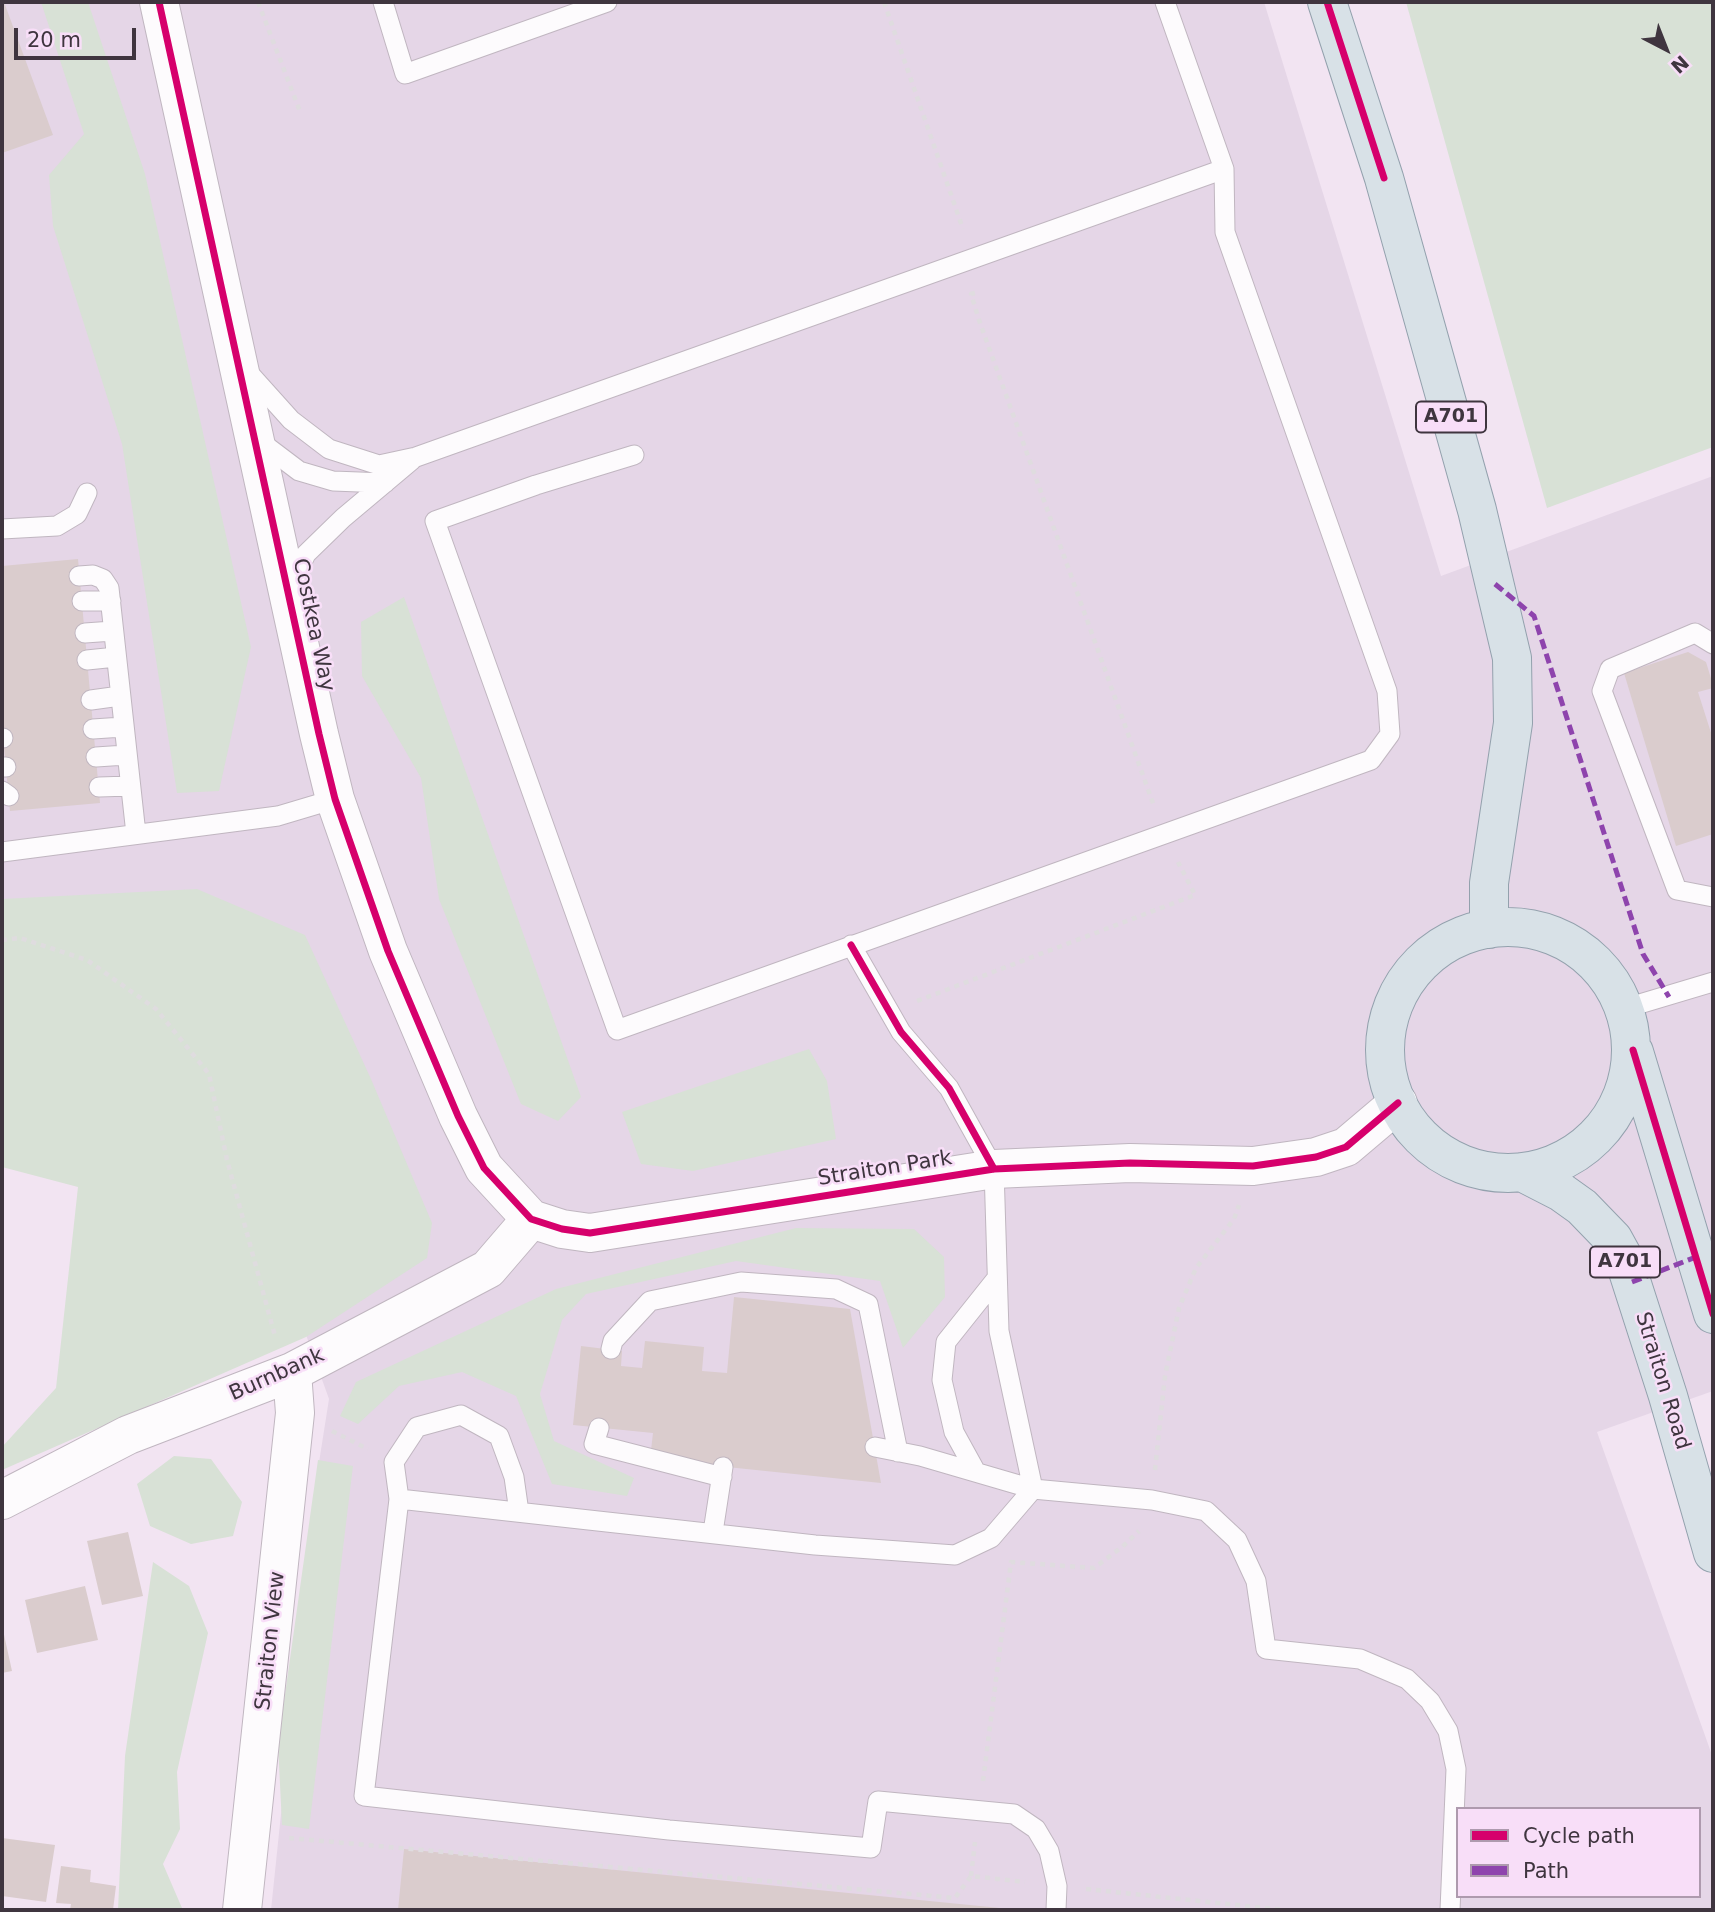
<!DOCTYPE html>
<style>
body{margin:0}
#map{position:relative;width:1715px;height:1912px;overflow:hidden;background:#f2e4f2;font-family:"DejaVu Sans",sans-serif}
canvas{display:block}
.frame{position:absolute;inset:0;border:4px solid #3f353f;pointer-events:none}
.legend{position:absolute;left:1456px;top:1807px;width:245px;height:91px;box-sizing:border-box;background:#f8def8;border:2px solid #ae9aae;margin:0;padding:9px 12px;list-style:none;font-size:21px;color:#3f353f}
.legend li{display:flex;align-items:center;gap:14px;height:35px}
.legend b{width:35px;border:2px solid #ae9aae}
.north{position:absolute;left:1631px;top:14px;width:70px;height:70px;-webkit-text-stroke:5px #f8def8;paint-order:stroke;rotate:138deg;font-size:19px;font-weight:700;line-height:28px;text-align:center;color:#3f353f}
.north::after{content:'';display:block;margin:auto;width:24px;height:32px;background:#3f353f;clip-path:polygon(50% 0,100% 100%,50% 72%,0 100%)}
.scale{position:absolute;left:14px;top:28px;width:122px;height:32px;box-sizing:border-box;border:4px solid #3f353f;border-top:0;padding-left:9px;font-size:21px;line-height:24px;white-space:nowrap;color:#3f353f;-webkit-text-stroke:5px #f8def8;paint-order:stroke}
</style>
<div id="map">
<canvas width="1715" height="1912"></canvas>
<div class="frame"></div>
<ul class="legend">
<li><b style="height:9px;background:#d6006c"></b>Cycle path</li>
<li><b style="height:9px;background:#8e44ad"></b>Path</li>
</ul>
<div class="north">N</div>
<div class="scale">20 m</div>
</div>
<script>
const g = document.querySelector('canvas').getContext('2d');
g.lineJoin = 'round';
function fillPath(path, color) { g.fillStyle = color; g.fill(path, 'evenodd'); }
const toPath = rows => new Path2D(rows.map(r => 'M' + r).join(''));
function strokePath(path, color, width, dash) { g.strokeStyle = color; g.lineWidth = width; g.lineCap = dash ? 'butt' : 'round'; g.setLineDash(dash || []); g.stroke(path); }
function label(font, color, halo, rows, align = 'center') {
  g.font = font + ' "DejaVu Sans",sans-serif'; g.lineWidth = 5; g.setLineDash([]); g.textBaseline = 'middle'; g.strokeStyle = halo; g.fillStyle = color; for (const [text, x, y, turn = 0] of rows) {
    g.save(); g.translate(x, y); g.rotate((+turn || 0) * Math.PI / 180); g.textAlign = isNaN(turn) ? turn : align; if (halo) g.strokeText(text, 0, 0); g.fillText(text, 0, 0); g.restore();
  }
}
fillPath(toPath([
 [2,2,1264,2,1441,576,1713,476,1713,1391,1597,1432,1713,1758,1713,1910,271,1910,315,1488,329,1399,233,1131,2,909],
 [1458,1809,1699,1809,1699,1896,1458,1896]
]), '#e5d6e7');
fillPath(toPath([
 [41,2,88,2,145,174,251,647,219,791,177,793,122,444,53,226,49,175,84,134],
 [1406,2,1713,2,1713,447,1547,508],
 [404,597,581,1097,558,1121,521,1104,439,899,421,778,362,676,361,622],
 [197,889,305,935,371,1079,432,1223,427,1258,306,1337,2,1470,2,1447,56,1388,78,1187,2,1167,2,899],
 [809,1049,827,1081,836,1139,693,1171,641,1164,622,1112],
 [796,1228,914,1229,944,1257,945,1297,903,1348,880,1281,736,1261,586,1294,562,1320,540,1394,554,1441,634,1478,627,1496,552,1484,516,1396,462,1372,399,1386,358,1424,340,1416,356,1382,556,1289],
 [174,1456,211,1459,242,1502,233,1536,191,1544,150,1526,137,1484],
 [318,1460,353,1466,309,1829,282,1825,278,1744],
 [153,1562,189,1586,208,1633,177,1772,180,1829,163,1864,182,1908,180,1910,118,1910,125,1756]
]), '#d8e1d6');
fillPath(toPath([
 [2,2,4,2,53,135,2,153],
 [78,559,100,803,10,811,2,727,2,566],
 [1688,652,1706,662,1713,685,1713,688,1698,692,1713,739,1713,834,1676,846,1624,673],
 [734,1297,850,1309,881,1483,650,1459,653,1433,573,1425,581,1346,622,1351,621,1366,642,1368,645,1341,704,1347,702,1371,727,1373],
 [128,1532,143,1596,102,1605,87,1541],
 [85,1586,98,1640,37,1653,25,1600],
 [3,1630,12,1671,2,1673,2,1631],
 [2,1838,55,1845,46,1902,2,1896],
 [404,1849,1000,1908,1000,1910,398,1910],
 [61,1866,91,1870,90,1882,116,1886,113,1910,70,1910,71,1904,56,1903]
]), '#dacccd');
const lane = toPath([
 [383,2,405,74,607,2],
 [247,371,291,420,329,449,379,465,416,457,1224,169],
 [258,440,299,471,333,481,385,483],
 [634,455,536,485,435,521,617,1030,1371,760,1390,734,1387,691,1225,232,1224,169,1165,2],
 [2,529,57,526,77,514,87,493],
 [79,576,93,575,103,579,109,588,136,834],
 [291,585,306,554,343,518,412,460],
 [82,601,111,601],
 [85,633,113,631],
 [1713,644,1695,633,1610,669,1602,691,1677,890,1713,897],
 [87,660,116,657],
 [91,700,120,696],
 [93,729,123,727],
 [2,738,3,738],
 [96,757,126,755],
 [2,767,6,767],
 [99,787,130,786],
 [2,791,9,796],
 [2,852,278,816,335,799],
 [851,945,901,1032,949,1088,994,1169,999,1331,1033,1489],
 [1626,1008,1713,982],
 [611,1349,613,1341,650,1301,741,1282,836,1289,868,1304,898,1452],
 [599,1428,594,1444,722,1477],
 [875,1447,920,1456,1033,1489,1152,1500,1206,1511,1237,1540,1256,1581,1266,1649,1360,1659,1407,1679,1430,1701,1448,1731,1456,1769,1450,1910],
 [976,1472,954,1432,942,1380,946,1342,997,1278],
 [1033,1489,991,1538,955,1555,815,1545,399,1499,364,1796,669,1830,871,1848,878,1801,1014,1814,1036,1829,1049,1851,1057,1886,1056,1910],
 [399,1499,394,1462,417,1427,461,1415,499,1436,514,1477,519,1512],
 [713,1532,723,1467]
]);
const street = toPath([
 [159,2,319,734,335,799,388,951,458,1116,484,1168,531,1219,562,1229,590,1233,994,1169,1130,1163,1253,1166,1316,1157,1346,1147,1398,1103],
 [2,1500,128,1435,292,1372,488,1269,531,1219],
 [242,1910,295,1413,292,1372]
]);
const primary = toPath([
 [1327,2,1384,178,1477,510,1512,658,1513,723,1489,883,1489,929],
 '1385 1050a123 123 0 1 1 246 0a123 123 0 1 1-246 0Z',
 [1634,1052,1713,1314],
 [1522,1172,1561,1192,1582,1207,1613,1239,1624,1259,1668,1396,1713,1553]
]);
strokePath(lane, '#c0b6c0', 21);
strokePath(street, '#c0b6c0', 40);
strokePath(primary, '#93a1ad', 40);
strokePath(toPath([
 [258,2,301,114],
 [884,2,963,229],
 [975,293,971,294,979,320,1154,806],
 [2,940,20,938,87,960,156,1009,209,1074,227,1160,275,1336],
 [917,1001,1195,895,1178,862],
 [332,1431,368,1449],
 [1155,1470,1165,1376,1179,1308,1196,1268,1234,1219,1239,1205],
 [983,1781,1011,1562,1094,1568,1122,1547,1139,1531],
 [289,1838,955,1898,971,1876,1025,1882],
 [971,1876,975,1842],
 [1086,1889,1284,1910]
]), '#dfdcdf', 4.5, [5, 5]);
strokePath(lane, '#fdfbfd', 19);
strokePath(street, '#fdfbfd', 38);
strokePath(primary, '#d8e1e7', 38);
strokePath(toPath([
 [1495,584,1534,616,1643,954,1669,997],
 [1632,1282,1696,1257]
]), '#8e44ad', 5, [10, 5]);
strokePath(toPath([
 [159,2,319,734,335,799,388,951,458,1116,484,1168,531,1219,562,1229,590,1233,994,1169,1130,1163,1253,1166,1316,1157,1346,1147,1398,1103],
 [1327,2,1384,178],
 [851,945,901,1032,949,1088,994,1169],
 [1633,1050,1713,1314]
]), '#d6006c', 7);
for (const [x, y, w] of [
 [1451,417,70],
 [1625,1262,70]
]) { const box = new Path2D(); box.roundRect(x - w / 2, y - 15.5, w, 31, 5); g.fillStyle = '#f8def8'; g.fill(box); strokePath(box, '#3f353f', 2); }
label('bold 19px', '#3f353f', null, [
 ["A701",1451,417],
 ["A701",1625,1262]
]);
label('21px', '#3f353f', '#f8def8', [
 ["Costkea Way",313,625,78],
 ["Straiton Park",885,1169,-9],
 ["Burnbank",277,1375,-24],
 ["Straiton Road",1662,1381,73],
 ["Straiton View",271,1641,-84]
]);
</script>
